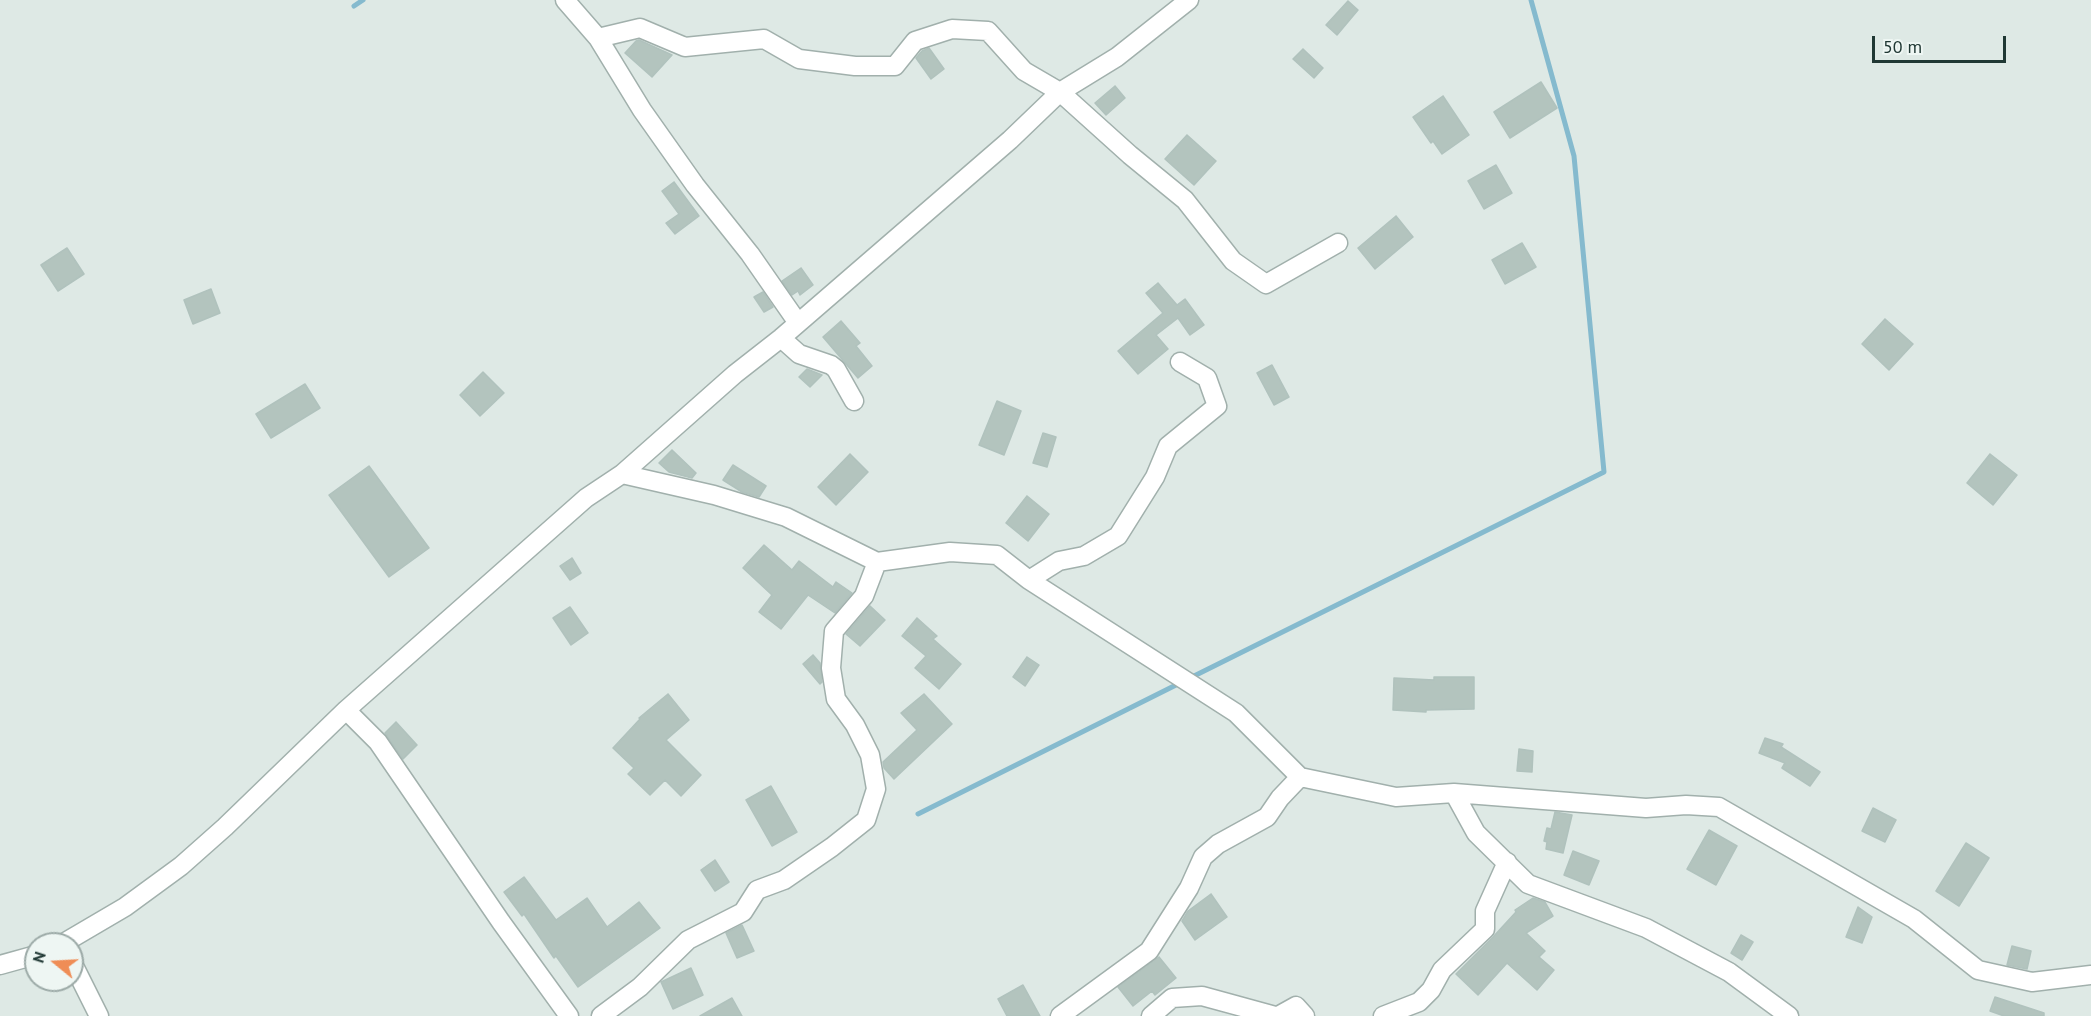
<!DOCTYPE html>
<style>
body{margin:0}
#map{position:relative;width:2091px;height:1016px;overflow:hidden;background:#dee9e5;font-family:"PT Sans",sans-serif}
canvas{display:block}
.north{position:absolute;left:24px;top:932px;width:60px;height:60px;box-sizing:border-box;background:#eef6f3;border:2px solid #9caaa7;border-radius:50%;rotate:288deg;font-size:16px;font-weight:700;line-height:24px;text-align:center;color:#203834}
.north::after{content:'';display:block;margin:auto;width:21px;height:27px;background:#ef8d56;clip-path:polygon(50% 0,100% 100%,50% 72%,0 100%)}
.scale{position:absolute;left:1872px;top:36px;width:134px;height:27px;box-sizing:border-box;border:3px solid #203834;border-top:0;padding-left:8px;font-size:18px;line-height:21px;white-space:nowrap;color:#203834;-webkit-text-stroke:4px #eef6f3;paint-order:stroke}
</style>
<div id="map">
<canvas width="2091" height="1016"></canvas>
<div class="north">N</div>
<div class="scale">50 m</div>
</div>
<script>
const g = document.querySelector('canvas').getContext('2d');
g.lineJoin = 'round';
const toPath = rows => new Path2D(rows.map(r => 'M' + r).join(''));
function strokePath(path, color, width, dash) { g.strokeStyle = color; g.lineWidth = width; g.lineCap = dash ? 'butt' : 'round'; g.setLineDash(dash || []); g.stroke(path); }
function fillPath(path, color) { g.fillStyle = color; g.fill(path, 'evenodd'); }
strokePath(toPath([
 [354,6,363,0],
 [1190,678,1604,472,1574,156,1531,0],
 [918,814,1182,682]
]), '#85bace', 5);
const building = toPath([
 [1348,1,1358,10,1337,35,1326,25,1348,1],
 [639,40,672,55,652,77,625,53,636,41,639,40],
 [929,48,944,69,931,79,916,58,922,51,929,48],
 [1303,49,1323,68,1314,78,1293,59,1303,49],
 [1541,82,1557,108,1510,138,1494,112,1541,82],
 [1115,86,1125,98,1106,115,1095,103,1115,86],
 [1443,96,1469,135,1442,154,1433,141,1431,143,1413,117,1443,96],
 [1187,135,1216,161,1194,185,1165,159,1187,135],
 [1496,165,1512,193,1484,209,1468,181,1496,165],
 [674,182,699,216,675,234,666,223,679,214,662,191,674,182],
 [1396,216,1413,237,1375,269,1358,248,1396,216],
 [1522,243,1536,267,1505,284,1492,260,1522,243],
 [67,248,84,274,58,291,41,265,67,248],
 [801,268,813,285,800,295,798,291,792,295,782,281,801,268],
 [1158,283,1177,305,1185,299,1204,325,1190,335,1178,318,1156,335,1168,349,1138,374,1118,351,1163,313,1146,293,1158,283],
 [211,289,220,313,193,324,184,300,211,289],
 [763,292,773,307,764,312,754,297,763,292],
 [1885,319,1913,344,1889,370,1862,344,1885,319],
 [841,321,860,343,856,346,872,366,858,378,823,337,841,321],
 [1272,365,1289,397,1274,405,1257,373,1272,365],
 [807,369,822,375,810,387,799,377,807,369],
 [483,372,504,393,480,416,460,395,483,372],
 [305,384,320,408,271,438,256,414,305,384],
 [997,401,1021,411,1004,455,979,445,997,401],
 [1043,433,1056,437,1047,467,1033,463,1043,433],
 [672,450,696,473,692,478,669,472,659,463,672,450],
 [850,454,868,472,836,505,818,487,850,454],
 [1990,454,2017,475,1993,505,1967,483,1990,454],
 [733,465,766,486,759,497,742,492,723,480,733,465],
 [369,466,429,548,389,577,329,495,369,466],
 [1027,496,1049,514,1028,541,1006,523,1027,496],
 [764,545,792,570,799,561,833,587,836,582,852,593,835,613,808,595,781,629,759,612,772,595,743,568,764,545],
 [572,558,581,573,570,580,560,566,572,558],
 [870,606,885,620,860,646,846,634,870,606],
 [570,607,588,633,571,645,553,618,570,607],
 [917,618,937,636,933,639,961,664,939,689,915,668,926,656,902,636,917,618],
 [813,655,820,663,822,682,820,684,803,664,813,655],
 [1027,657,1039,665,1025,686,1013,677,1027,657],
 [1434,677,1474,677,1474,709,1426,710,1426,712,1393,710,1394,678,1434,680,1434,677],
 [668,694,689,720,666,740,701,775,681,796,665,780,650,795,628,774,634,768,613,748,640,719,639,718,668,694],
 [924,694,952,724,894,779,884,768,883,762,917,730,901,713,924,694],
 [396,722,417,745,403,759,385,733,396,722],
 [1765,738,1783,744,1781,747,1820,772,1810,786,1782,768,1785,763,1759,753,1765,738],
 [1519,749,1533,751,1532,772,1517,771,1519,749],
 [771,786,797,832,772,846,746,800,771,786],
 [1873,808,1896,820,1885,842,1862,831,1873,808],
 [1555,812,1572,815,1563,853,1546,849,1547,842,1544,841,1547,828,1551,829,1555,812],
 [1709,830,1737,846,1716,885,1687,869,1709,830],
 [1966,843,1989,858,1959,906,1936,891,1966,843],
 [1573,851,1599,861,1589,885,1564,875,1573,851],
 [715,860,729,882,715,891,701,870,715,860],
 [524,877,556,920,587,898,607,927,639,902,660,928,578,987,556,956,554,958,524,914,522,916,504,892,524,877],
 [1211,894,1227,917,1195,940,1182,921,1188,911,1211,894],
 [1533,898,1545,902,1553,916,1526,933,1545,951,1539,957,1554,970,1537,990,1507,963,1478,995,1456,974,1493,937,1516,912,1515,910,1533,898],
 [1858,907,1872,917,1862,943,1846,937,1858,907],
 [742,925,754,951,737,958,726,933,742,925],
 [1741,935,1753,942,1742,960,1731,953,1741,935],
 [2012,946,2031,951,2027,969,2007,965,2012,946],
 [1159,957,1176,978,1155,995,1152,991,1133,1006,1118,987,1159,957],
 [691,968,703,995,673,1009,661,982,691,968],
 [1023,985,1040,1016,1007,1016,998,999,1023,985],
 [1995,997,2044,1013,2044,1016,2004,1016,1990,1011,1995,997],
 [732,998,742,1016,700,1016,732,998]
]);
fillPath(building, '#b3c4be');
strokePath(building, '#b0c2bd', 1.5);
const minor = toPath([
 [565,0,598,38,640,28,685,47,764,39,799,59,855,66,895,66,915,41,952,29,988,31,1024,71,1060,92,1130,155,1185,200,1233,261,1266,284,1338,243],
 [598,38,642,110,695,185,750,254,798,323],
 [781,338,799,354,831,365,836,369,854,401],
 [622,474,714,495,786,517,877,562,950,552,997,555,1029,580,1236,713,1300,777,1396,797,1454,793,1646,808,1686,805,1719,807,1914,919,1978,970,2032,982,2091,975],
 [1029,580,1059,561,1084,556,1118,536,1155,477,1168,446,1217,406,1207,378,1180,362],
 [346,710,378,742,501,922,569,1016],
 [1454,793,1476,833,1528,884,1646,928,1729,972,1789,1016],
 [62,944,125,907,181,866,225,827,346,710,586,498,622,474,735,374,781,338,1010,140,1060,92,1117,57,1189,0],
 [72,962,99,1016],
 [0,965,36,955],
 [601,1016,640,987,688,940,743,912,757,890,784,880,832,847,866,820,876,789,870,755,855,725,836,699,831,668,834,631,864,596,877,562],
 [1060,1016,1149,951,1189,888,1203,857,1218,844,1267,817,1280,798,1300,777],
 [1151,1016,1172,998,1202,996,1275,1016],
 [1278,1016,1296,1006,1305,1016],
 [1383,1016,1419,1002,1431,990,1442,970,1485,929,1485,911,1507,862]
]);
strokePath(minor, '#a1b0ac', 21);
strokePath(minor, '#fff', 18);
</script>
